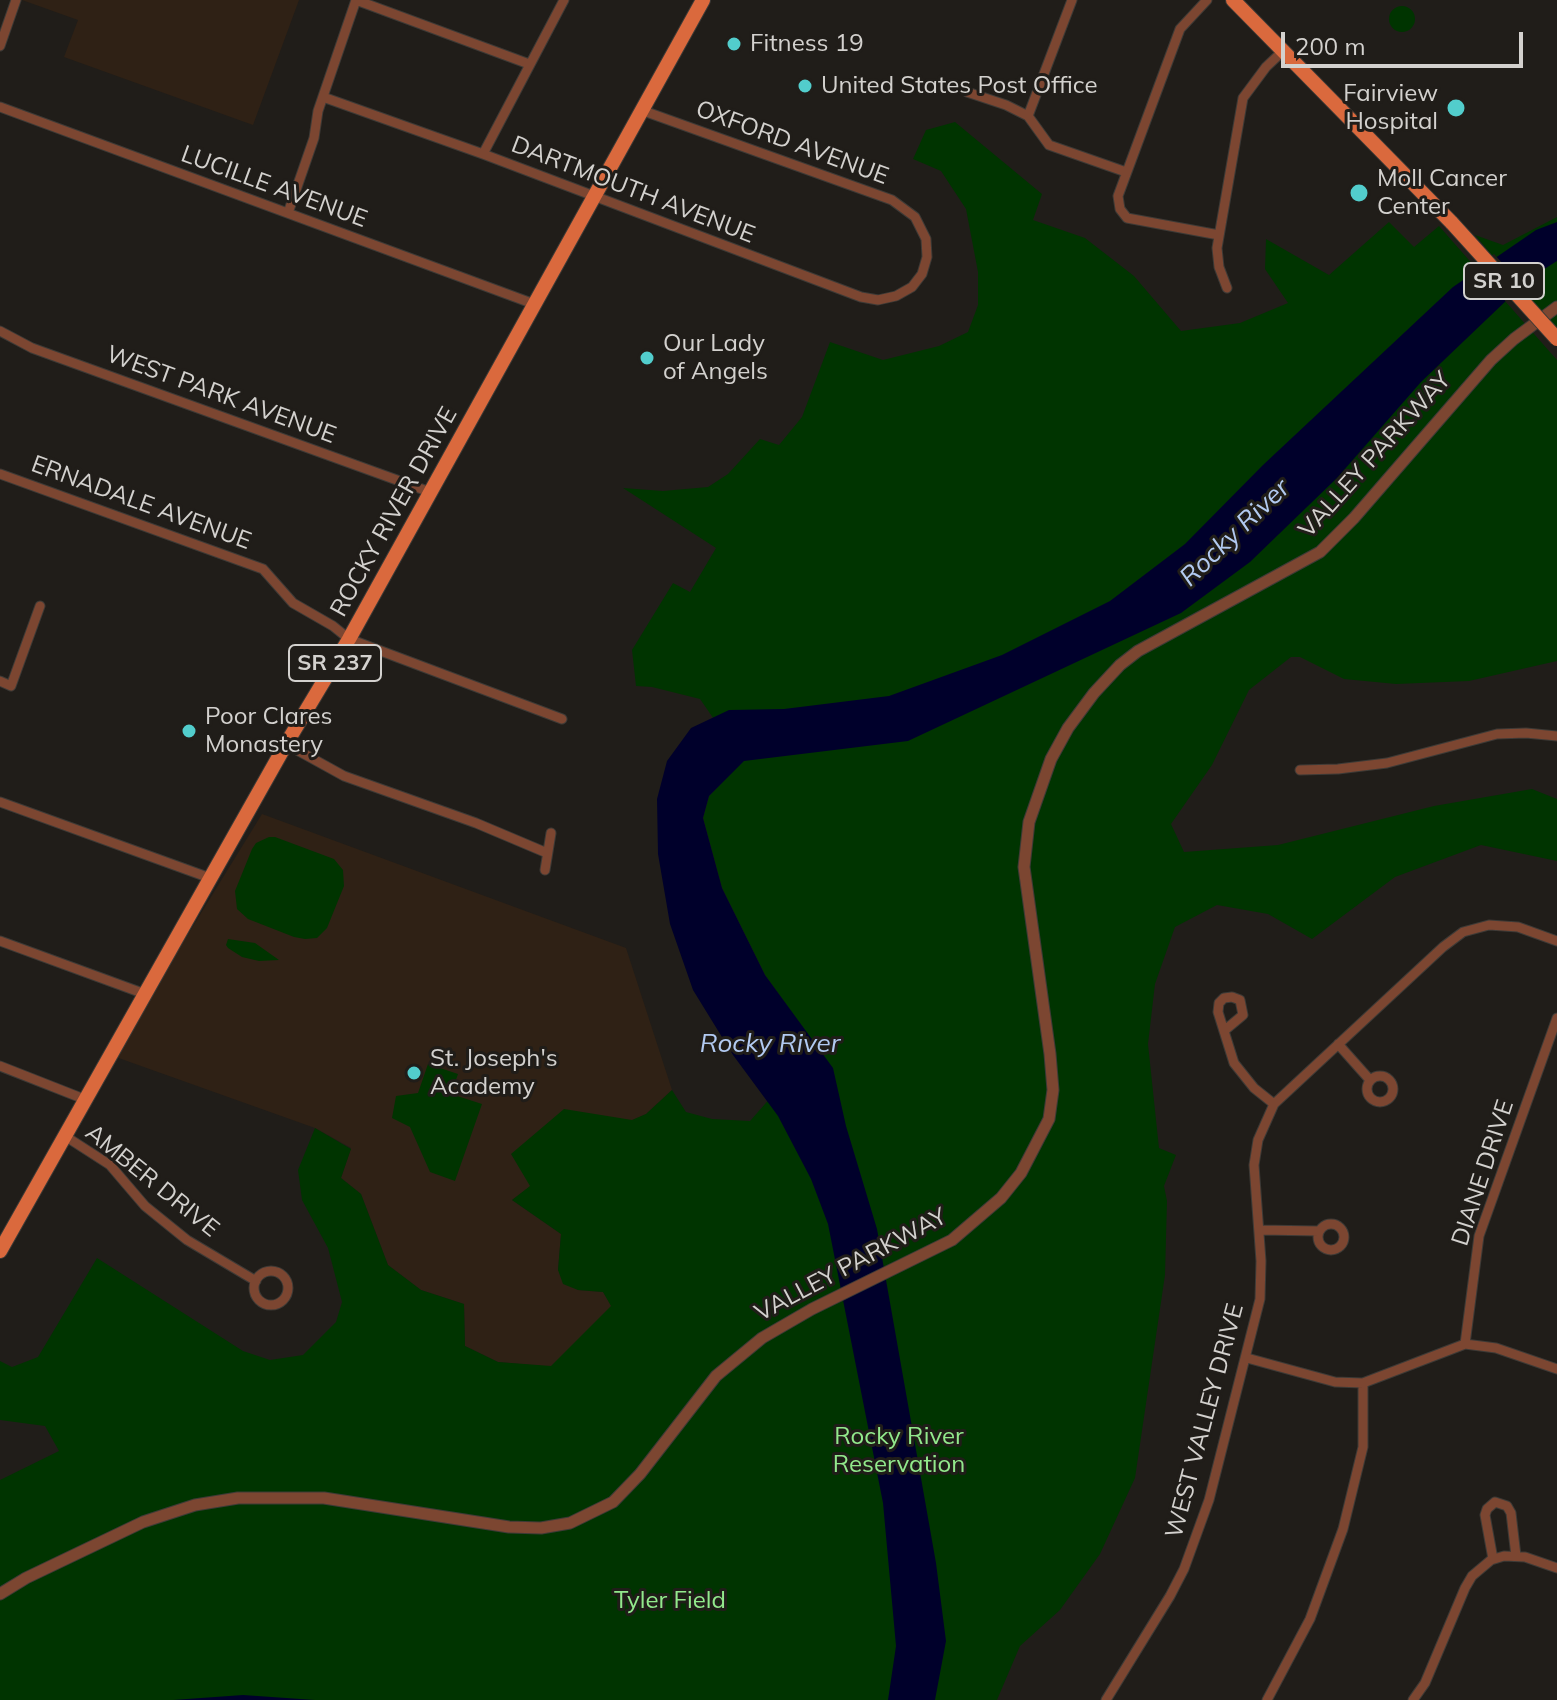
<!DOCTYPE html>
<style>
body{margin:0}
#map{position:relative;width:1557px;height:1700px;overflow:hidden;background:#201d19;font-family:Mulish,sans-serif}
canvas{display:block}
.scale{position:absolute;left:1281px;top:32px;width:242px;height:36px;box-sizing:border-box;border:4px solid #d3d1ce;border-top:0;padding-left:10px;font-size:24px;line-height:28px;white-space:nowrap;color:#d3d1ce;-webkit-text-stroke:6px #201d19;paint-order:stroke}
</style>
<div id="map">
<canvas width="1557" height="1700"></canvas>
<div class="scale">200 m</div>
</div>
<script>
const g = document.querySelector('canvas').getContext('2d');
g.lineJoin = 'round';
function fillPath(path, color) { g.fillStyle = color; g.fill(path, 'evenodd'); }
const toPath = rows => new Path2D(rows.map(r => 'M' + r).join(''));
function strokePath(path, color, width, dash) { g.strokeStyle = color; g.lineWidth = width; g.lineCap = dash ? 'butt' : 'round'; g.setLineDash(dash || []); g.stroke(path); }
function label(font, color, halo, rows, align = 'center') {
  g.font = font + ' Mulish,sans-serif'; g.lineWidth = 6; g.setLineDash([]); g.textBaseline = 'middle'; g.strokeStyle = halo; g.fillStyle = color; for (const [text, x, y, turn = 0] of rows) {
    g.save(); g.translate(x, y); g.rotate((+turn || 0) * Math.PI / 180); g.textAlign = isNaN(turn) ? turn : align; if (halo) g.strokeText(text, 0, 0); g.fillText(text, 0, 0); g.restore();
  }
}
fillPath(toPath([
 [22,0,299,0,253,125,64,57,78,20],
 [262,814,626,948,672,1090,646,1114,602,1134,512,1200,561,1234,558,1270,578,1290,603,1292,612,1306,551,1367,498,1362,465,1346,464,1304,421,1290,388,1265,361,1194,341,1178,351,1148,315,1128,113,1056]
]), '#2f2115');
fillPath(toPath([
 '1389 19a13 13 0 1 1 26 0a13 13 0 1 1-26 0Z',
 [955,122,1042,194,1033,220,1085,238,1134,276,1181,331,1240,323,1288,303,1265,269,1266,239,1329,275,1389,222,1414,247,1439,226,1557,360,1557,661,1469,681,1396,684,1344,679,1300,657,1291,657,1249,690,1212,765,1171,824,1184,852,1278,845,1434,806,1532,789,1557,799,1557,861,1481,845,1395,877,1312,939,1268,914,1217,905,1175,927,1155,984,1148,1044,1159,1148,1176,1155,1164,1186,1167,1201,1165,1275,1135,1478,1100,1554,1060,1610,1020,1646,997,1700,0,1700,0,1480,59,1451,45,1426,0,1420,0,1361,12,1367,38,1357,97,1258,243,1351,270,1360,303,1355,336,1322,342,1302,328,1248,302,1200,298,1170,315,1128,351,1149,341,1178,361,1194,388,1265,421,1290,464,1304,465,1346,498,1362,551,1366,611,1306,603,1292,578,1290,563,1284,558,1270,561,1234,512,1200,530,1186,511,1154,564,1109,632,1120,646,1114,672,1090,686,1112,712,1119,750,1121,816,1046,765,975,722,888,703,818,709,796,743,761,700,699,652,687,636,686,632,650,673,583,690,592,716,548,623,488,663,491,708,487,728,474,760,439,779,445,802,417,830,342,883,360,939,346,968,332,978,305,978,272,966,209,941,171,913,159,926,130],
 [1557,217,1557,333,1475,235,1503,245],
 [269,837,275,837,334,859,343,870,344,886,327,928,317,938,305,939,294,937,248,919,237,909,235,891,252,849,256,843],
 [228,939,255,943,279,960,259,961,242,957,228,948,226,945],
 [428,1064,458,1074,451,1094,482,1104,455,1181,430,1172,410,1127,392,1118,396,1096,418,1093]
]), '#003400');
fillPath(toPath([
 [1557,222,1557,261,1530,278,1421,382,1337,478,1250,562,1181,613,908,741,744,761,709,796,703,818,722,888,765,975,833,1068,846,1126,877,1229,936,1563,946,1641,935,1700,888,1700,896,1646,883,1503,828,1224,811,1179,778,1116,733,1055,693,990,670,924,658,854,657,799,667,761,691,728,729,710,784,709,889,696,1002,655,1110,601,1185,544,1263,465,1453,287,1536,230],
 [243,1695,315,1700,317,1700,173,1700]
]), '#00002b');
fillPath(toPath([
 [1494,254,1525,288,1508,304,1475,267]
]), '#201d19');
const minor = toPath([
 [356,0,529,64],
 [1207,0,1180,29,1118,196,1120,209,1127,218,1219,235],
 [0,46,16,0],
 [967,92,1006,105,1028,116,1049,145,1126,172],
 [323,97,483,154,861,297,878,300,896,296,912,287,922,274,927,257,926,239,915,217,892,200,641,110],
 [0,107,534,304],
 [1028,116,1072,0],
 [483,154,564,0],
 [288,213,314,138,318,111,356,0],
 [1227,288,1219,267,1217,248,1243,98,1266,67,1284,50],
 [0,331,32,348,430,492],
 [0,474,263,569,293,603,333,626,349,639,562,719],
 [0,681,11,686,40,606],
 [286,744,344,776,476,823,547,853],
 [1300,770,1338,769,1387,763,1497,734,1526,733,1557,736],
 [0,802,210,878],
 [545,870,551,833],
 [0,941,145,994],
 [1225,1030,1243,1015,1240,1000,1232,997,1224,998,1219,1003,1218,1012,1234,1063,1254,1088,1274,1104],
 [1338,1044,1370,1080],
 [0,1066,84,1099],
 '1367 1089a13 13 0 1 1 26 0a13 13 0 1 1-26 0Z',
 [65,1136,110,1165,145,1206,187,1240,256,1281],
 '1318 1237a13 13 0 1 1 26 0a13 13 0 1 1-26 0Z',
 [1260,1230,1319,1231],
 '254 1288a17 17 0 1 1 34 0a17 17 0 1 1-34 0Z',
 [1465,1344,1479,1236,1557,1018],
 [1247,1358,1335,1382,1363,1383,1465,1344,1496,1348,1557,1369],
 [1493,1559,1485,1515,1487,1509,1495,1502,1507,1506,1511,1513,1516,1556],
 [1106,1700,1170,1596,1184,1569,1209,1500,1260,1299,1261,1261,1254,1165,1258,1140,1274,1104,1443,947,1463,932,1489,925,1518,927,1557,941],
 [1267,1700,1310,1619,1343,1529,1363,1447,1363,1383],
 [1413,1700,1425,1683,1465,1588,1472,1576,1491,1560,1504,1556,1525,1557,1557,1568]
]);
const tertiary = toPath([
 [0,1594,26,1578,143,1522,195,1505,238,1498,324,1498,509,1527,541,1528,570,1523,613,1502,640,1474,716,1376,762,1338,812,1309,952,1240,1001,1198,1021,1173,1049,1119,1053,1090,1050,1054,1024,867,1029,822,1051,759,1068,728,1094,693,1120,665,1138,651,1320,552,1354,518,1491,360,1514,339,1557,307]
]);
const primary = toPath([
 [1233,0,1452,223],
 [0,1251,286,744,349,639,703,0]
]);
strokePath(minor, '#3d3a36', 11);
strokePath(tertiary, '#3d3a36', 13);
strokePath(primary, '#3d3a36', 16);
strokePath(minor, '#7c4631', 9);
strokePath(tertiary, '#7c4631', 11);
strokePath(primary, '#da693d', 14);
const primaryBridge = toPath([
 [1452,223,1557,339]
]);
strokePath(primaryBridge, '#3d3a36', 16, []);
strokePath(primaryBridge, '#da693d', 14);
for (const [x, y, r, color] of [
 [734,44,8,"#52cdcc"],
 [805,86,8,"#52cdcc"],
 [1456,108,10,"#52cdcc"],
 [1359,193,10,"#52cdcc"],
 [647,358,8,"#52cdcc"],
 [189,731,8,"#52cdcc"],
 [414,1073,8,"#52cdcc"]
]) { const dot = new Path2D(); dot.arc(x, y, r, 0, 2 * Math.PI); g.fillStyle = color; g.fill(dot); strokePath(dot, '#201d19', 3); }
for (const [x, y, w] of [
 [1504,281,80],
 [335,663,92]
]) { const box = new Path2D(); box.roundRect(x - w / 2, y - 18, w, 36, 6); g.fillStyle = '#201d19'; g.fill(box); strokePath(box, '#d3d1ce', 2); }
label('bold 22px', '#d3d1ce', null, [
 ["SR 10",1504,281],
 ["SR 237",335,663]
]);
label('24px', '#d3d1ce', '#201d19', [
 ["Fitness 19",750,44],
 ["United States Post Office",821,86],
 ["Fairview",1438,94,"right"],
 ["Hospital",1438,122,"right"],
 ["Moll Cancer",1377,179],
 ["Center",1377,207],
 ["Our Lady",663,344],
 ["of Angels",663,372],
 ["Poor Clares",205,717],
 ["Monastery",205,745],
 ["St. Joseph's",430,1059],
 ["Academy",430,1087]
], 'left');
label('24px', '#d3d1ce', '#201d19', [
 ["OXFORD AVENUE",792,143,20],
 ["LUCILLE AVENUE",274,187,20],
 ["DARTMOUTH AVENUE",633,190,21],
 ["WEST PARK AVENUE",221,395,20],
 ["VALLEY PARKWAY",1375,455,-48],
 ["ERNADALE AVENUE",141,503,20],
 ["ROCKY RIVER DRIVE",394,512,-61],
 ["DIANE DRIVE",1483,1173,-72],
 ["AMBER DRIVE",152,1181,39],
 ["VALLEY PARKWAY",851,1265,-28],
 ["WEST VALLEY DRIVE",1205,1421,-75]
]);
label('24px', '#92e98c', '#201d19', [
 ["Rocky River",899,1437],
 ["Reservation",899,1465],
 ["Tyler Field",670,1601]
]);
label('italic 26px', '#b2caf1', '#201d19', [
 ["Rocky River",1235,533,-44],
 ["Rocky River",770,1044]
]);
</script>
